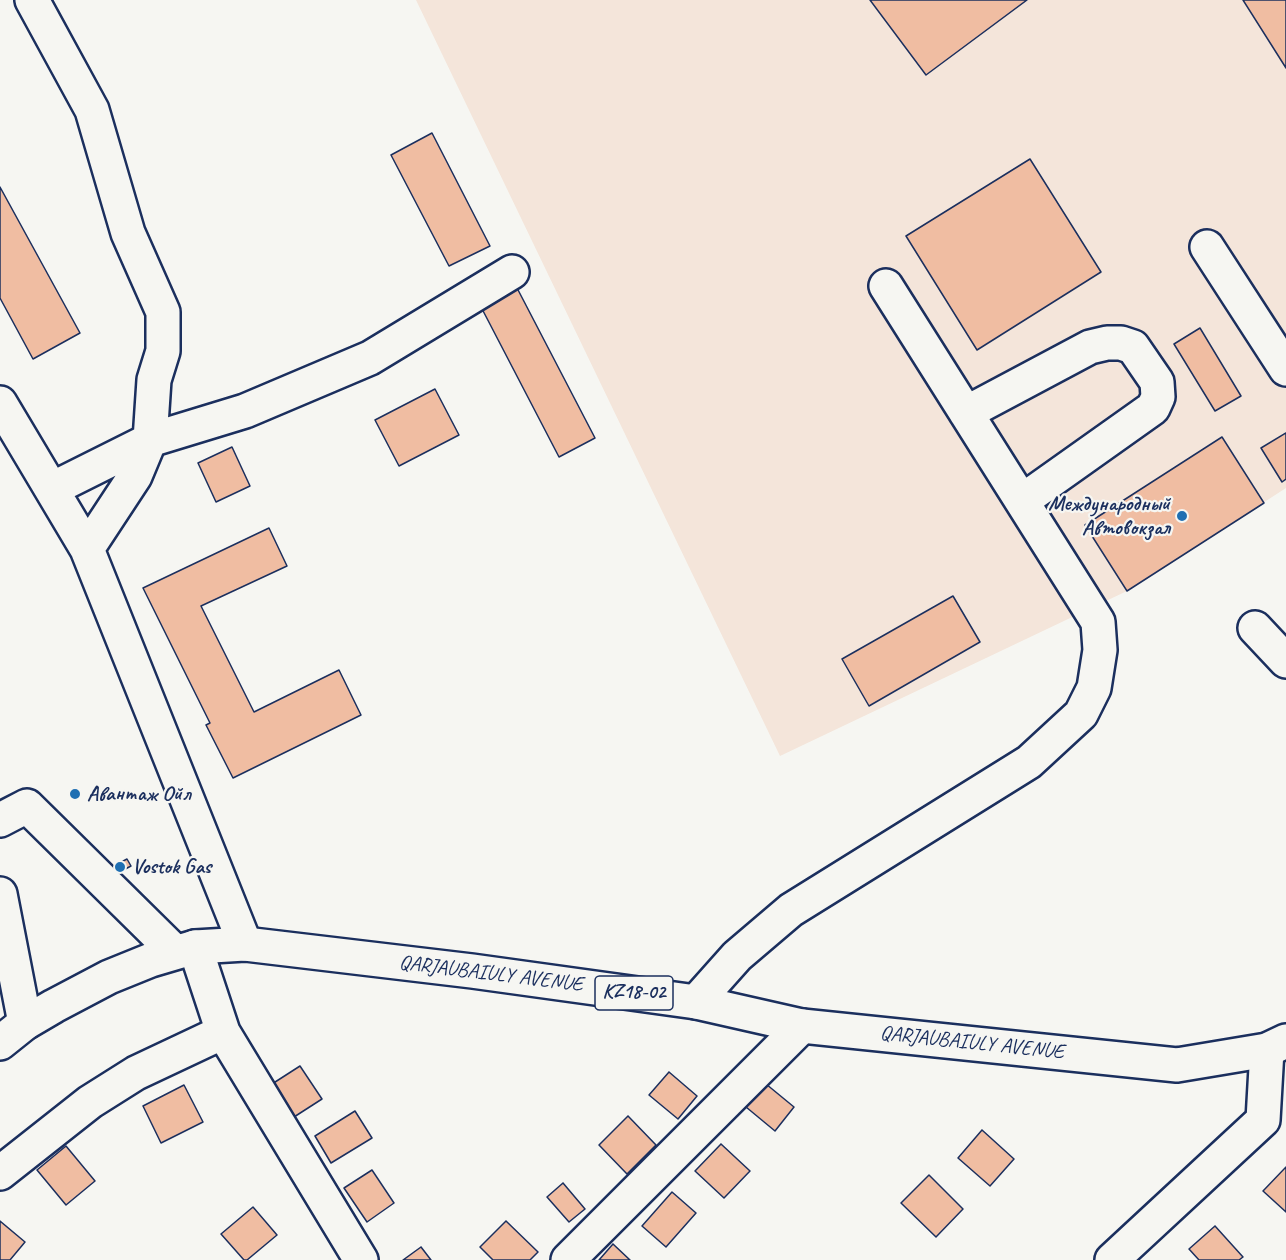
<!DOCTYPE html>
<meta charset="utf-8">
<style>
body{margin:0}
canvas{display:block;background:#f6f6f2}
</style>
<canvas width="1286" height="1260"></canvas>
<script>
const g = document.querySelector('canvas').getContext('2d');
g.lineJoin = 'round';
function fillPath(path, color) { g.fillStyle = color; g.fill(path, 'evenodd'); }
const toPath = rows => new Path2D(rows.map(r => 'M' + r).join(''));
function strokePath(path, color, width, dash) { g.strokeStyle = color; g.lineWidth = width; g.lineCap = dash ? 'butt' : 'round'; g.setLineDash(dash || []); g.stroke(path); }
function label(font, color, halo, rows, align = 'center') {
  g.font = font + ' Caveat,sans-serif'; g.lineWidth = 4.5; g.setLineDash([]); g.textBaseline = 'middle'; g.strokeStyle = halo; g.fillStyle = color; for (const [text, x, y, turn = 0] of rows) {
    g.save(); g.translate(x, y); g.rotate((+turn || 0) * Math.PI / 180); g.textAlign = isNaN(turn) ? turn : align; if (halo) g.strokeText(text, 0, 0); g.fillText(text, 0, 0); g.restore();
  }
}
fillPath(toPath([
 [416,0,1286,0,1286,488,1127,591,780,756]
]), '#f4e5da');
const building = toPath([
 [870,0,1027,0,926,75,870,0],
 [1243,0,1286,0,1286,68,1243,0],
 [432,133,490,246,449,266,391,155,432,133],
 [1030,159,1101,272,977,350,906,236,1030,159],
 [0,187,80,333,33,359,0,298,0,187],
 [516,286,595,438,559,457,480,305,516,286],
 [1200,328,1241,396,1215,411,1174,344,1200,328],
 [435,389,459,435,399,466,375,420,435,389],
 [1286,433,1286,479,1282,482,1261,448,1286,433],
 [1222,437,1264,503,1127,591,1085,525,1222,437],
 [232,447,250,486,216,502,198,463,232,447],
 [269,528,287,566,201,606,254,712,339,670,361,715,233,778,206,725,210,723,143,588,269,528],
 [953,596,980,642,869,706,842,659,953,596],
 [127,859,131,866,114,875,110,868,127,859],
 [300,1066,322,1099,294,1117,272,1084,300,1066],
 [669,1072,697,1096,678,1119,649,1095,669,1072],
 [766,1084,794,1107,775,1131,746,1107,766,1084],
 [184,1085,203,1122,161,1143,143,1106,184,1085],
 [355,1111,372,1138,331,1163,315,1136,355,1111],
 [628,1116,656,1145,627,1174,599,1145,628,1116],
 [982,1130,1014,1159,990,1186,958,1158,982,1130],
 [721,1144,750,1171,724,1198,695,1171,721,1144],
 [66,1146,95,1181,66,1205,37,1170,66,1146],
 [1286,1167,1286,1212,1263,1191,1286,1167],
 [372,1170,394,1203,367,1222,344,1188,372,1170],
 [929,1175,963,1209,936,1237,901,1203,929,1175],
 [563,1183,585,1209,569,1222,547,1197,563,1183],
 [672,1192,696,1213,666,1247,642,1226,672,1192],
 [253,1207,277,1235,247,1260,244,1260,221,1234,253,1207],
 [0,1221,25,1242,10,1260,0,1260,0,1221],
 [506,1221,538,1252,530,1260,493,1260,480,1247,506,1221],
 [1215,1226,1243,1257,1239,1260,1199,1260,1189,1249,1215,1226],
 [613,1244,630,1260,599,1260,613,1244],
 [421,1247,431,1260,403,1260,421,1247]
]);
fillPath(building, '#f0bda2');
strokePath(building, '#1b2f5e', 1.5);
const minor = toPath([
 [32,0,92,110,128,233,163,312,163,351,154,380,150,440,135,476,87,549],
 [1207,247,1286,369],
 [0,403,87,549,245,944],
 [966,413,1090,347,1107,343,1121,343,1133,347,1157,382,1158,397,1153,408,1022,501],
 [52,489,150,440,245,411,370,358,512,272],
 [1255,628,1286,661],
 [0,820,27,806,175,952],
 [0,894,25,1023],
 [195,947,223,1032,361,1260],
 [696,1002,737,956,791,910,1029,762,1081,714,1094,688,1100,650,1098,622,886,286],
 [0,1173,90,1102,136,1073,223,1032],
 [568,1260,802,1026],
 [1112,1260,1263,1120,1267,1050]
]);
const highway = toPath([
 [0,1043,25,1023,54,1006,109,977,151,960,195,947,245,944,472,971,696,1002,802,1026,1177,1065,1267,1050,1286,1041]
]);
strokePath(minor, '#1b2f5e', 38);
strokePath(highway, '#1b2f5e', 38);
strokePath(minor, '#f6f6f2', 33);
strokePath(highway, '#f6f6f2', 33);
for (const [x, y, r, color] of [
 [1182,516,6,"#1f6fb2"],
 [75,794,6,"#1f6fb2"],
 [120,867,6,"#1f6fb2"]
]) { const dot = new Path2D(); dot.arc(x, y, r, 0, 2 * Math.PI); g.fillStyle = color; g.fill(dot); strokePath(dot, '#f6f6f2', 2); }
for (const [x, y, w] of [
 [634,993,78]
]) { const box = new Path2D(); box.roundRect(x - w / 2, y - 17, w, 34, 4.5); g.fillStyle = '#f6f6f2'; g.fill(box); strokePath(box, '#1b2f5e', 1.5); }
label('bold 20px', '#1b2f5e', null, [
 ["KZ18-02",634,993]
]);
label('bold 21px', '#1b2f5e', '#f6f6f2', [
 ["Международный",1170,504,"right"],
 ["Автовокзал",1170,528,"right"],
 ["Авантаж Ойл",87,794],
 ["Vostok Gas",132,867]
], 'left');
label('21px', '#1b2f5e', '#f6f6f2', [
 ["QARJAUBAIULY AVENUE",491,974,7],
 ["QARJAUBAIULY AVENUE",972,1043,6]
]);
</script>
